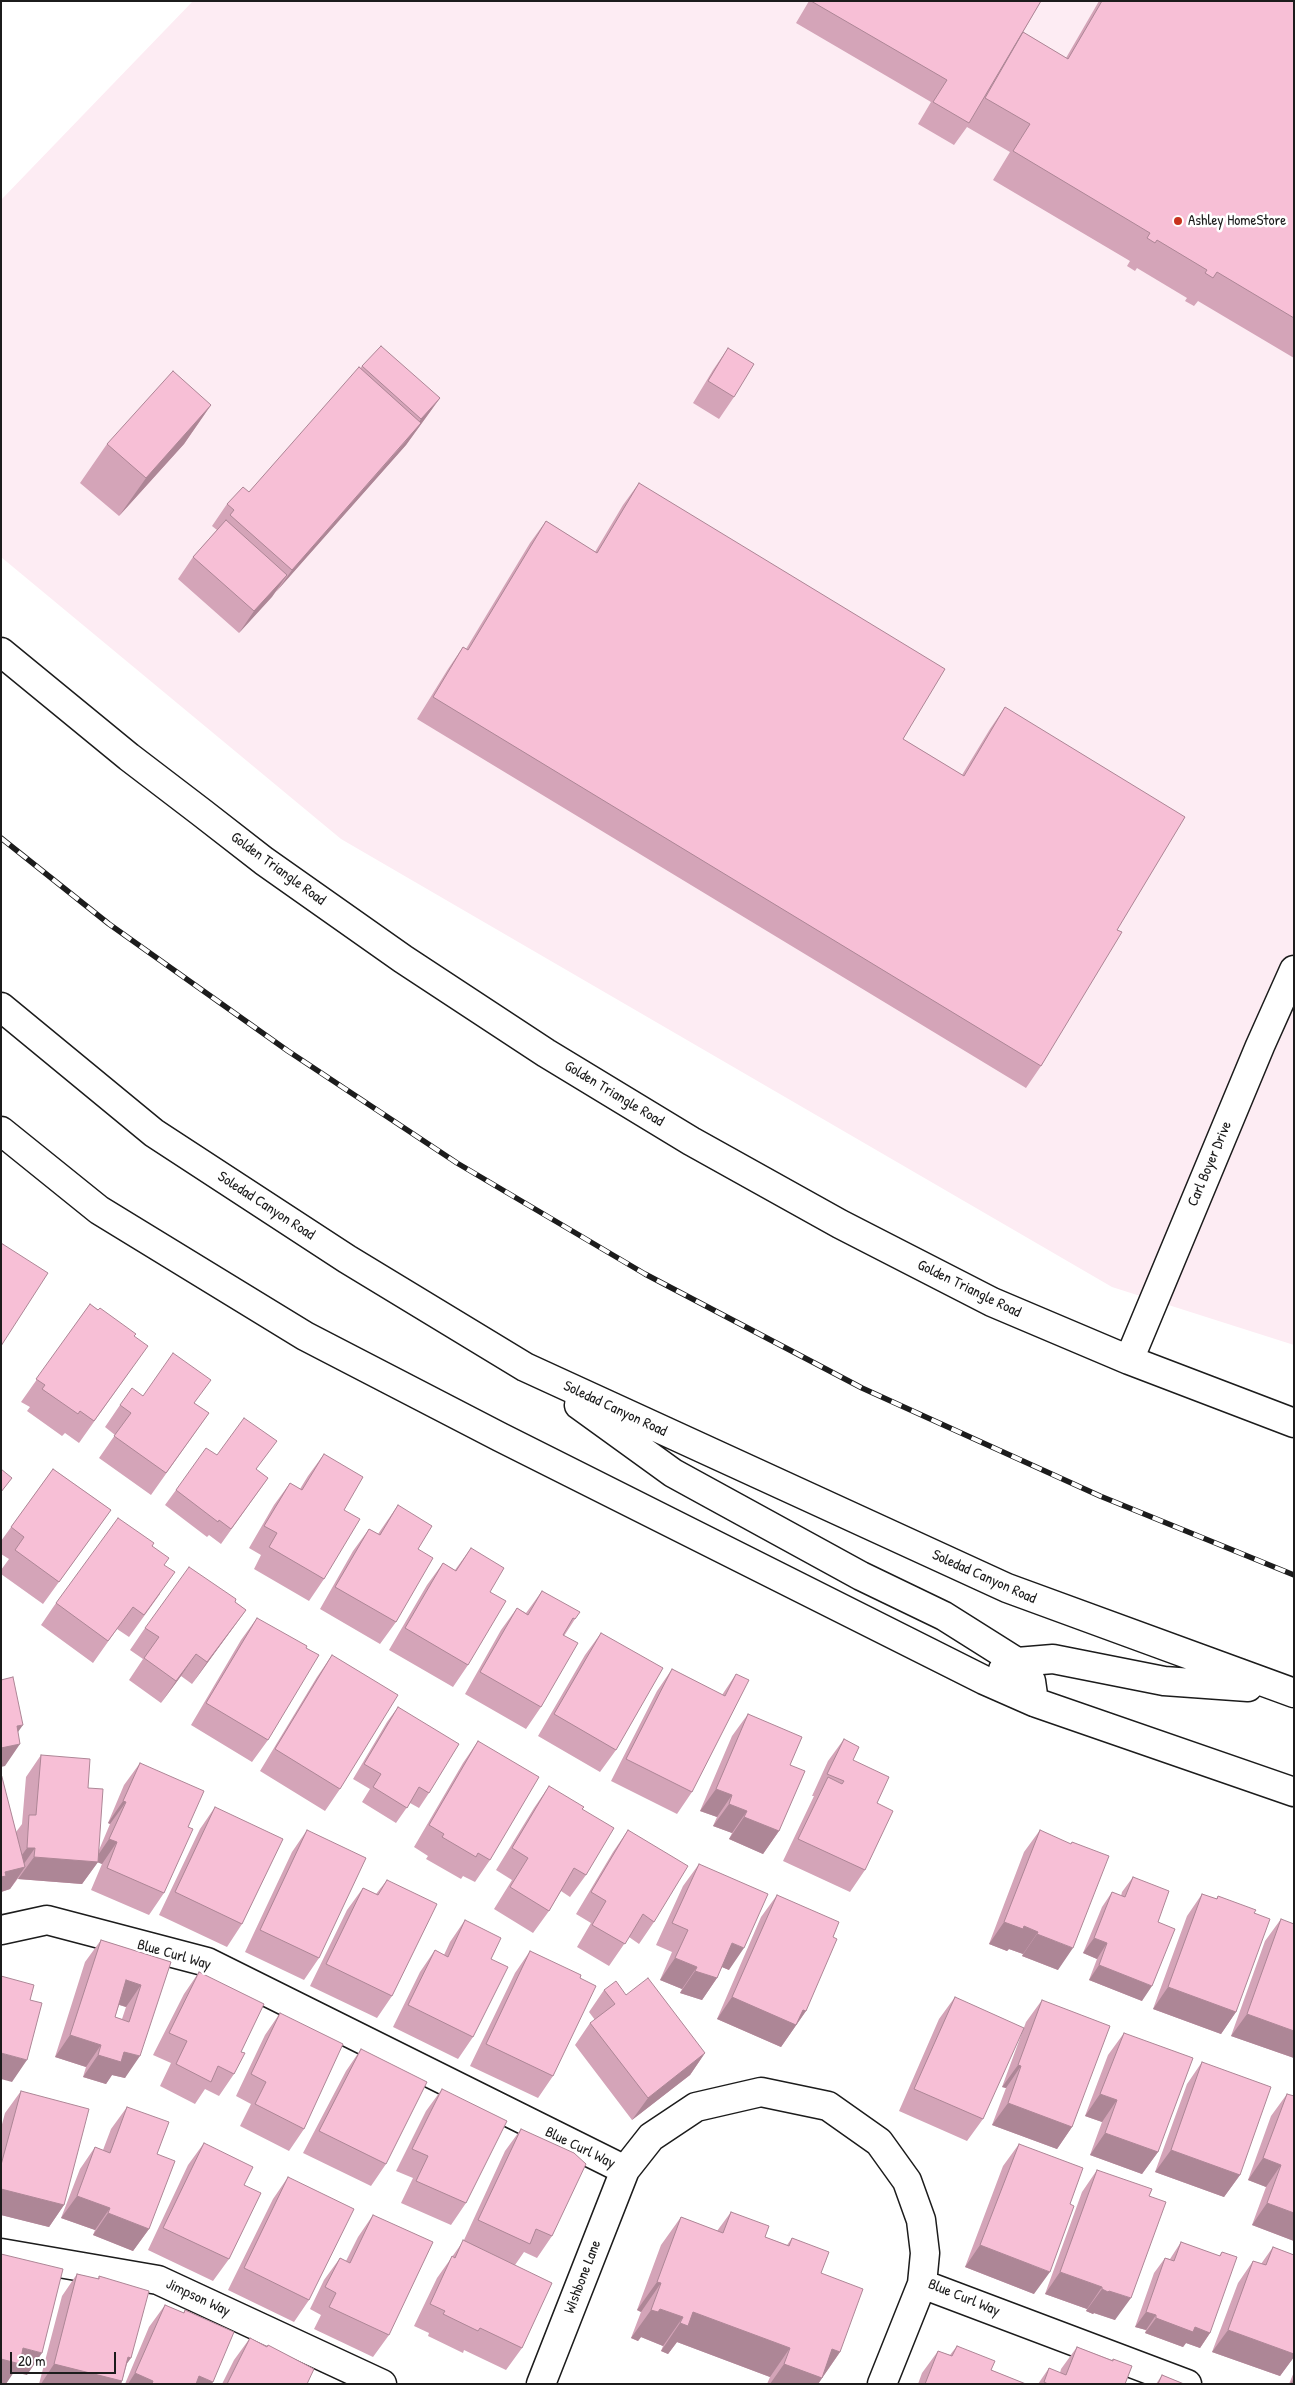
<!DOCTYPE html>
<style>
body{margin:0}
#map{position:relative;width:1295px;height:2385px;overflow:hidden;background:#fff;font-family:"Patrick Hand",sans-serif}
canvas{display:block}
.frame{position:absolute;inset:0;border:2px solid #1c1c1c;pointer-events:none}
.scale{position:absolute;left:10px;top:2352px;width:106px;height:22px;box-sizing:border-box;border:2px solid #1c1c1c;border-top:0;padding-left:6px;font-size:15px;line-height:18px;white-space:nowrap;color:#1c1c1c;-webkit-text-stroke:4px #fff;paint-order:stroke}
</style>
<div id="map">
<canvas width="1295" height="2385"></canvas>
<div class="frame"></div>
<div class="scale">20 m</div>
</div>
<script>
const g = document.querySelector('canvas').getContext('2d');
g.lineJoin = 'round';
function fillPath(path, color) { g.fillStyle = color; g.fill(path, 'evenodd'); }
const toPath = rows => new Path2D(rows.map(r => 'M' + r).join(''));
function strokePath(path, color, width, dash) { g.strokeStyle = color; g.lineWidth = width; g.lineCap = dash ? 'butt' : 'round'; g.setLineDash(dash || []); g.stroke(path); }
function label(font, color, halo, rows, align = 'center') {
  g.font = font + ' "Patrick Hand",sans-serif'; g.lineWidth = 5; g.setLineDash([]); g.textBaseline = 'middle'; g.strokeStyle = halo; g.fillStyle = color; for (const [text, x, y, turn = 0] of rows) {
    g.save(); g.translate(x, y); g.rotate((+turn || 0) * Math.PI / 180); g.textAlign = isNaN(turn) ? turn : align; if (halo) g.strokeText(text, 0, 0); g.fillText(text, 0, 0); g.restore();
  }
}
fillPath(toPath([
 [193,1,1294,1,1294,1345,1112,1287,341,839,1,557,1,200]
]), '#fdecf3');
const minor = toPath([
 [1,652,129,757,201,812,264,861,403,959,546,1053,691,1141,840,1224,992,1302,1129,1360,1294,1423],
 [1129,1360,1260,1046,1294,970],
 [1,1930,47,1920,207,1962,625,2170,651,2137,696,2107,761,2092,828,2106,879,2142,907,2181,921,2220,925,2253,922,2284,1187,2384],
 [1,2253,158,2280,382,2384],
 [541,2384,625,2170],
 [882,2384,922,2284]
]);
const major = toPath([
 [1,1007,154,1133,347,1259,525,1367,1007,1588,1294,1693],
 [1,1131,99,1210,305,1336,500,1437,984,1680,1034,1702,1294,1792],
 [579,1405,673,1473,861,1576,944,1616,1017,1662,1031,1681,1034,1702],
 [1003,1670,1017,1662,1053,1659,1164,1681,1248,1687]
]);
strokePath(minor, '#1c1c1c', 31);
strokePath(major, '#1c1c1c', 31);
strokePath(minor, '#fff', 28);
strokePath(major, '#fff', 28);
const rail = toPath([
 [1,838,109,924,288,1051,457,1163,645,1274,862,1388,1100,1496,1294,1575]
]);
strokePath(rail, '#1c1c1c', 5.5);
strokePath(rail, '#fff', 4, [11]);
fillPath(toPath([
 [809,1,1041,1,1023,32,1066,58,1099,1,1294,1,1294,358,1198,301,1194,306,1185,301,1187,298,1137,268,1135,271,1127,266,1130,261,993,180,1010,152,967,127,954,145,918,124,931,102,796,23],
 [728,348,734,397,719,419,693,403,713,370],
 [362,366,440,398,406,445,239,633,178,579,193,557,217,530,212,526,227,504,249,492],
 [211,405,184,444,119,516,80,483,107,444],
 [639,483,903,739,962,775,990,729,1005,707,1117,930,1041,1066,1026,1088,417,719,448,669,463,647,466,649,530,543,546,521,595,552,623,505],
 [90,1304,134,1336,132,1368,79,1443,65,1433,62,1436,27,1411,30,1407,21,1402],
 [143,1396,194,1403,209,1413,151,1495,99,1458,115,1435,105,1427,120,1405],
 [324,1454,344,1510,324,1579,309,1601,254,1569,261,1555,249,1548,274,1505,290,1483,300,1489,308,1476],
 [53,1469,111,1510,43,1604,1,1574,1,1570,9,1559,1,1554,1,1541],
 [256,1470,268,1478,221,1544,209,1535,207,1537,165,1505,176,1490],
 [398,1505,418,1549,396,1622,380,1644,320,1609,353,1551,369,1529,378,1534],
 [152,1546,164,1565,160,1594,129,1637,117,1629,93,1663,41,1625,56,1603],
 [471,1548,490,1592,468,1665,453,1687,389,1650,427,1585,443,1563,455,1570],
 [542,1591,575,1619,564,1636,541,1707,526,1729,465,1694,501,1630,517,1608,526,1613],
 [235,1602,246,1610,192,1684,181,1676,161,1703,129,1680,143,1659,130,1650,145,1628],
 [257,1618,268,1740,252,1762,191,1725,241,1640],
 [601,1633,616,1750,600,1772,538,1736,585,1655],
 [332,1655,340,1789,325,1811,260,1771,317,1677],
 [672,1669,722,1695,736,1674,692,1792,677,1814,611,1781,657,1691],
 [398,1707,429,1793,419,1808,410,1803,396,1823,362,1802,370,1789,353,1779,387,1722],
 [748,1714,790,1765,779,1831,763,1854,729,1839,732,1833,713,1826,717,1817,700,1811,732,1736],
 [844,1739,853,1760,877,1803,865,1870,850,1892,783,1861,814,1796,812,1796,828,1761],
 [478,1741,490,1860,475,1882,463,1876,461,1879,426,1859,428,1856,414,1847,463,1763],
 [41,1755,88,1788,99,1850,110,1824,108,1823,124,1785,140,1763,188,1827,164,1893,149,1915,91,1890,102,1864,98,1862,82,1884,18,1879,19,1877,10,1889,1,1892,1,1778,16,1832,22,1824,26,1777],
 [549,1786,582,1809,586,1875,570,1897,561,1891,549,1911,533,1933,494,1909,512,1880,496,1870,534,1808],
 [215,1807,242,1924,227,1947,159,1915,200,1829],
 [307,1830,319,1958,304,1980,245,1952,292,1852],
 [628,1830,654,1922,639,1944,629,1937,609,1966,577,1947,591,1923,576,1914,613,1852],
 [1040,1830,1058,1970,1022,1956,1023,1954,1009,1949,1007,1951,989,1944,1024,1852],
 [699,1864,729,1970,722,1967,717,1978,702,2000,680,1993,682,1989,660,1980,672,1952,656,1945,683,1886],
 [1133,1877,1158,1922,1142,2001,1089,1980,1097,1959,1083,1953,1102,1907,1112,1892,1121,1896,1122,1892],
 [387,1880,392,1996,377,2018,310,1986,347,1910,363,1888,376,1894],
 [1202,1894,1216,1899,1218,1896,1254,1913,1236,2012,1221,2034,1153,2009,1187,1916],
 [777,1895,833,1937,806,2011,781,2047,717,2019,761,1917],
 [1281,1919,1294,2058,1231,2036,1265,1941],
 [465,1920,473,2037,458,2059,393,2027,420,1972,435,1950,444,1955,450,1942],
 [101,1940,171,1962,125,2078,112,2075,106,2084,83,2077,86,2067,55,2057,85,1962],
 [119,2005,126,2007,122,2019,115,2017],
 [530,1951,580,1978,553,2076,538,2098,470,2066,515,1973],
 [199,1972,241,2052,234,2074,219,2096,205,2089,195,2104,160,2086,171,2063,153,2055,184,1994],
 [604,1990,626,1995,705,2053,690,2075,632,2120,575,2045,590,2023,595,2020,589,2012],
 [955,1997,983,2119,967,2141,899,2111,939,2019],
 [1042,2000,1072,2127,1057,2149,992,2125,1006,2088,1002,2087,1026,2022],
 [280,2013,304,2129,289,2151,240,2126,251,2104,236,2096,265,2035],
 [1124,2033,1158,2152,1142,2174,1090,2155,1102,2122,1085,2116,1108,2055],
 [361,2049,386,2164,371,2186,303,2153,346,2071],
 [1202,2062,1240,2175,1224,2197,1155,2172,1187,2084],
 [442,2089,466,2203,451,2225,401,2203,413,2178,396,2171,426,2111],
 [21,2091,64,2205,49,2227,1,2215,1,2128,5,2113],
 [1287,2094,1294,2241,1252,2225,1266,2187,1248,2180,1271,2116],
 [127,2107,157,2154,149,2229,133,2251,93,2235,95,2230,61,2218,80,2169,95,2147,103,2150,111,2129],
 [521,2129,552,2236,537,2258,524,2252,515,2265,522,2348,506,2370,464,2350,463,2353,428,2336,429,2333,414,2326,437,2278,464,2240,505,2151],
 [204,2143,244,2185,229,2259,213,2281,148,2250,188,2165],
 [1019,2144,1034,2294,965,2267,1003,2166],
 [1097,2170,1149,2196,1115,2320,1094,2313,1093,2314,1086,2311,1087,2309,1045,2294,1082,2192],
 [288,2177,309,2300,294,2322,228,2290,273,2199],
 [731,2212,765,2237,787,2245,792,2238,821,2273,840,2352,818,2384,767,2384,770,2377,677,2342,668,2354,661,2351,663,2346,641,2337,638,2341,631,2338,641,2312,637,2310,661,2245,681,2217,717,2231],
 [373,2215,389,2335,373,2357,314,2329,321,2315,310,2309,324,2280,340,2258,346,2261,358,2237],
 [1181,2242,1219,2256,1222,2252,1210,2333,1200,2348,1186,2343,1183,2347,1145,2333,1146,2330,1135,2327,1154,2273,1165,2258,1170,2259],
 [1273,2247,1294,2255,1294,2357,1280,2376,1212,2352,1238,2283,1253,2261,1261,2264],
 [77,2274,98,2279,99,2276,127,2364,121,2384,39,2384,62,2296],
 [165,2305,183,2313,185,2310,212,2384,125,2384,149,2327],
 [250,2338,267,2346,268,2345,307,2384,222,2384,234,2360],
 [957,2346,991,2370,1026,2384,918,2384,922,2373,938,2351,950,2355],
 [1077,2347,1112,2360,1113,2359,1125,2384,1038,2384,1049,2368,1060,2373,1061,2369],
 [1294,2372,1294,2384,1289,2384],
 [1162,2375,1184,2384,1156,2384]
]), '#d4a4b8');
fillPath(toPath([
 [440,398,406,445,276,592,292,570,406,441,421,419],
 [211,405,184,444,119,516,146,478],
 [287,575,272,597,239,633,254,611],
 [246,1610,230,1632,192,1684,207,1662],
 [196,1654,181,1676,161,1703,176,1681],
 [23,1725,8,1746,20,1744,5,1766,1,1767,1,1748,17,1726],
 [716,1789,732,1795,717,1817,700,1811],
 [123,1801,126,1802,110,1824,108,1823],
 [729,1804,747,1811,732,1833,713,1826],
 [744,1817,779,1831,763,1854,729,1839],
 [109,1839,117,1842,102,1864,94,1861],
 [27,1848,35,1848,21,1868,25,1867,10,1889,1,1892,1,1877,5,1872,11,1870],
 [34,1857,98,1862,82,1884,18,1879],
 [1004,1922,1024,1926,1038,1932,1023,1954,1009,1949,1007,1951,989,1944],
 [1037,1934,1073,1948,1058,1970,1022,1956],
 [1094,1938,1107,1943,1097,1959,1083,1953],
 [732,1943,744,1948,729,1970,717,1965],
 [675,1958,697,1967,682,1989,660,1980],
 [1099,1965,1152,1986,1142,2001,1089,1980],
 [695,1971,717,1978,702,2000,680,1993],
 [126,1980,141,1985,126,2007,111,2002],
 [1168,1987,1236,2012,1221,2034,1153,2009],
 [732,1997,803,2010,806,2011,781,2047,717,2019],
 [1247,2014,1294,2031,1294,2058,1231,2036],
 [70,2035,101,2045,86,2067,55,2057],
 [124,2052,140,2056,125,2078,112,2075,106,2084,83,2077,98,2055],
 [1,2053,27,2060,12,2082,1,2079],
 [705,2053,690,2075,632,2120,648,2098],
 [1018,2065,1021,2066,1006,2088,1002,2087],
 [1100,2094,1117,2100,1102,2122,1085,2116],
 [1008,2103,1072,2127,1057,2149,992,2125],
 [1105,2133,1158,2152,1142,2174,1090,2155],
 [1171,2150,1240,2175,1224,2197,1155,2172],
 [1263,2158,1281,2165,1266,2187,1248,2180],
 [1,2189,64,2205,49,2227,1,2215],
 [77,2196,110,2208,95,2230,61,2218],
 [1267,2203,1294,2213,1294,2241,1252,2225],
 [108,2213,149,2229,133,2251,93,2235],
 [980,2245,1050,2272,1034,2294,965,2267],
 [1060,2272,1102,2287,1087,2309,1045,2294],
 [657,2282,661,2283,641,2312,637,2310],
 [1102,2289,1109,2291,1131,2298,1115,2320,1094,2313,1093,2314,1086,2311],
 [660,2309,683,2317,663,2346,641,2337,638,2341,631,2338,651,2310],
 [693,2312,790,2348,770,2377,677,2342,668,2354,661,2351,680,2323],
 [1146,2312,1156,2315,1146,2330,1135,2327],
 [1156,2318,1195,2327,1210,2333,1200,2348,1186,2343,1183,2347,1145,2333],
 [1228,2330,1294,2354,1294,2357,1280,2376,1212,2352],
 [23,2348,42,2353,27,2375,14,2372,6,2384,1,2384,1,2359],
 [832,2349,840,2352,818,2384,770,2384,784,2364],
 [128,2357,131,2358,116,2379,122,2381,121,2384,41,2384,54,2364],
 [135,2373,153,2381,152,2384,128,2384],
 [199,2376,213,2382,212,2384,194,2384],
 [1294,2378,1294,2384,1290,2384]
]), '#ad8696');
const building = toPath([
 [811,1,1041,1,969,123,933,102,947,80,811,1],
 [1102,1,1294,1,1294,318,1217,272,1213,278,1205,273,1207,270,1157,240,1155,243,1147,238,1150,233,1013,151,1030,124,985,98,1023,32,1068,59,1102,1],
 [381,346,440,398,421,419,362,366,381,346],
 [728,348,754,364,734,397,708,381,728,348],
 [359,367,421,423,292,570,230,515,234,510,227,504,243,487,249,492,359,367],
 [173,371,211,405,146,478,107,444,173,371],
 [639,483,945,669,903,739,964,776,1005,707,1185,817,1117,930,1122,932,1041,1066,433,697,463,647,468,650,546,521,597,553,639,483],
 [226,520,287,575,254,611,193,557,226,520],
 [1,1243,48,1273,1,1346,1,1243],
 [90,1304,98,1310,100,1308,136,1334,134,1336,148,1346,94,1421,80,1411,78,1414,42,1389,45,1385,36,1379,90,1304],
 [173,1353,211,1380,194,1403,209,1413,166,1473,114,1436,131,1413,120,1405,132,1388,143,1396,173,1353],
 [244,1418,277,1441,256,1469,268,1478,231,1529,219,1520,218,1522,176,1490,206,1448,217,1455,244,1418],
 [324,1454,363,1477,344,1510,360,1519,324,1579,269,1547,277,1533,264,1526,290,1483,302,1490,324,1454],
 [1,1469,12,1478,1,1492,1,1469],
 [53,1469,111,1510,59,1582,15,1550,24,1537,11,1527,53,1469],
 [398,1505,432,1526,418,1549,433,1558,396,1622,335,1587,369,1529,380,1535,398,1505],
 [118,1518,154,1543,152,1546,169,1558,164,1565,175,1572,144,1615,133,1607,108,1641,56,1603,118,1518],
 [471,1548,504,1568,490,1592,506,1601,468,1665,405,1628,443,1563,456,1571,471,1548],
 [189,1567,236,1599,235,1602,246,1610,207,1662,196,1654,176,1681,144,1658,159,1637,145,1628,189,1567],
 [542,1591,580,1612,575,1619,573,1618,563,1635,578,1643,541,1707,480,1672,517,1608,528,1615,542,1591],
 [257,1618,307,1646,306,1648,319,1655,268,1740,206,1703,257,1618],
 [601,1633,663,1668,616,1750,554,1714,601,1633],
 [332,1655,398,1695,340,1789,275,1749,332,1655],
 [672,1669,725,1696,736,1674,749,1680,692,1792,626,1759,672,1669],
 [13,1677,23,1725,17,1726,20,1744,1,1748,1,1680,13,1677],
 [398,1707,459,1744,429,1793,419,1787,407,1808,373,1787,381,1774,364,1764,398,1707],
 [748,1714,802,1737,790,1765,805,1771,779,1831,744,1817,747,1811,729,1804,732,1795,716,1789,748,1714],
 [844,1739,859,1747,853,1760,889,1777,877,1803,893,1811,865,1870,798,1839,828,1777,842,1784,844,1781,827,1774,844,1739],
 [478,1741,539,1777,490,1860,478,1853,476,1857,442,1837,444,1834,429,1825,478,1741],
 [41,1755,90,1759,88,1788,103,1789,98,1862,34,1857,35,1848,27,1848,29,1815,36,1815,41,1755],
 [140,1763,204,1791,188,1827,193,1829,164,1893,107,1868,117,1842,109,1839,126,1802,123,1801,140,1763],
 [2,1777,25,1867,5,1872,6,1876,1,1877,1,1778,2,1777],
 [549,1786,584,1807,582,1809,614,1828,586,1875,574,1868,549,1911,510,1887,528,1858,512,1848,549,1786],
 [215,1807,283,1839,242,1924,175,1892,215,1807],
 [307,1830,366,1858,319,1958,260,1930,307,1830],
 [628,1830,688,1866,654,1922,643,1914,625,1944,592,1925,606,1901,591,1892,628,1830],
 [1040,1830,1071,1844,1072,1842,1109,1856,1073,1948,1037,1934,1038,1932,1024,1926,1023,1929,1004,1922,1040,1830],
 [699,1864,768,1894,744,1948,732,1943,717,1978,695,1971,697,1967,675,1958,688,1930,672,1923,699,1864],
 [1133,1877,1169,1891,1158,1922,1175,1929,1152,1986,1099,1965,1107,1943,1094,1938,1112,1892,1125,1897,1133,1877],
 [387,1880,437,1904,392,1996,326,1964,363,1888,378,1895,387,1880],
 [1202,1894,1217,1899,1218,1896,1256,1910,1254,1913,1270,1919,1236,2012,1168,1987,1202,1894],
 [777,1895,839,1922,833,1937,837,1939,806,2011,803,2010,796,2025,732,1997,777,1895],
 [1281,1919,1294,1924,1294,2031,1247,2014,1281,1919],
 [465,1920,501,1938,491,1959,508,1967,473,2037,408,2005,435,1950,448,1957,465,1920],
 [101,1940,171,1962,140,2056,124,2052,121,2062,98,2055,101,2045,70,2035,101,1940],
 [126,1980,141,1985,129,2022,115,2017,126,1980],
 [530,1951,581,1975,580,1978,596,1986,553,2076,486,2044,530,1951],
 [199,1972,264,2004,241,2052,245,2053,234,2074,218,2066,211,2082,176,2064,187,2041,169,2033,199,1972],
 [1,1976,34,1985,30,2000,42,2003,27,2060,1,2053,1,1976],
 [648,1978,705,2053,648,2098,590,2023,615,2004,604,1990,616,1981,626,1995,648,1978],
 [955,1997,1024,2028,983,2119,914,2089,955,1997],
 [1042,2000,1110,2026,1072,2127,1008,2103,1021,2066,1018,2065,1042,2000],
 [280,2013,343,2044,304,2129,255,2104,266,2082,251,2074,280,2013],
 [1124,2033,1193,2058,1158,2152,1105,2133,1117,2100,1100,2094,1124,2033],
 [361,2049,427,2082,386,2164,319,2131,361,2049],
 [1202,2062,1271,2087,1240,2175,1171,2150,1202,2062],
 [442,2089,507,2121,466,2203,416,2181,428,2156,412,2149,442,2089],
 [21,2091,89,2109,64,2205,1,2189,1,2165,21,2091],
 [1287,2094,1294,2096,1294,2213,1267,2203,1281,2165,1263,2158,1287,2094],
 [127,2107,169,2122,157,2154,175,2161,149,2229,108,2213,110,2208,77,2196,95,2147,110,2153,127,2107],
 [521,2129,574,2153,586,2164,552,2236,536,2229,530,2244,478,2220,521,2129],
 [204,2143,253,2167,244,2185,261,2193,229,2259,163,2228,204,2143],
 [1019,2144,1083,2168,1070,2204,1074,2206,1050,2272,980,2245,1019,2144],
 [1097,2170,1152,2189,1149,2196,1166,2202,1131,2298,1109,2291,1108,2292,1102,2289,1102,2287,1060,2272,1097,2170],
 [288,2177,354,2209,309,2300,244,2268,288,2177],
 [731,2212,769,2226,765,2237,789,2246,792,2238,829,2252,821,2273,863,2289,840,2352,832,2349,822,2378,784,2364,790,2348,693,2312,688,2326,680,2323,683,2317,660,2309,658,2312,651,2310,661,2283,657,2282,681,2217,723,2233,731,2212],
 [373,2215,433,2242,389,2335,329,2307,336,2293,325,2287,340,2258,350,2263,373,2215],
 [463,2240,552,2283,522,2348,480,2328,478,2331,443,2314,445,2311,430,2304,452,2256,455,2258,463,2240],
 [1181,2242,1220,2256,1222,2252,1237,2257,1210,2333,1195,2327,1193,2332,1156,2318,1156,2315,1146,2312,1165,2258,1174,2261,1181,2242],
 [1273,2247,1294,2255,1294,2354,1228,2330,1253,2261,1266,2265,1273,2247],
 [1,2254,63,2269,42,2353,23,2348,20,2364,1,2359,1,2254],
 [77,2274,99,2279,99,2276,149,2291,131,2358,128,2357,122,2381,54,2364,77,2274],
 [165,2305,184,2313,185,2310,234,2332,213,2382,199,2376,196,2384,152,2384,153,2381,135,2373,165,2305],
 [250,2338,267,2347,268,2345,314,2369,307,2384,227,2384,250,2338],
 [957,2346,995,2361,991,2370,1026,2384,925,2384,938,2351,952,2356,957,2346],
 [1077,2347,1113,2361,1113,2359,1132,2366,1125,2384,1048,2384,1044,2382,1049,2368,1066,2375,1077,2347],
 [1162,2375,1184,2384,1158,2384,1162,2375]
]);
fillPath(building, '#f7bfd6');
strokePath(building, '#ad8696', 1);
for (const [x, y, r, color] of [
 [1178,221,5,"#c8321e"]
]) { const dot = new Path2D(); dot.arc(x, y, r, 0, 2 * Math.PI); g.fillStyle = color; g.fill(dot); strokePath(dot, '#fff', 2); }
label('15px', '#1c1c1c', '#fff', [
 ["Ashley HomeStore",1188,221]
], 'left');
label('15px', '#1c1c1c', '#fff', [
 ["Golden Triangle Road",278,869,36],
 ["Golden Triangle Road",614,1094,31],
 ["Carl Boyer Drive",1210,1164,-67],
 ["Soledad Canyon Road",266,1206,33],
 ["Golden Triangle Road",969,1289,26],
 ["Soledad Canyon Road",615,1409,25],
 ["Soledad Canyon Road",984,1577,24],
 ["Blue Curl Way",174,1955,16],
 ["Blue Curl Way",580,2148,26],
 ["Wishbone Lane",583,2277,-69],
 ["Jimpson Way",198,2298,25],
 ["Blue Curl Way",964,2298,22]
]);
</script>
